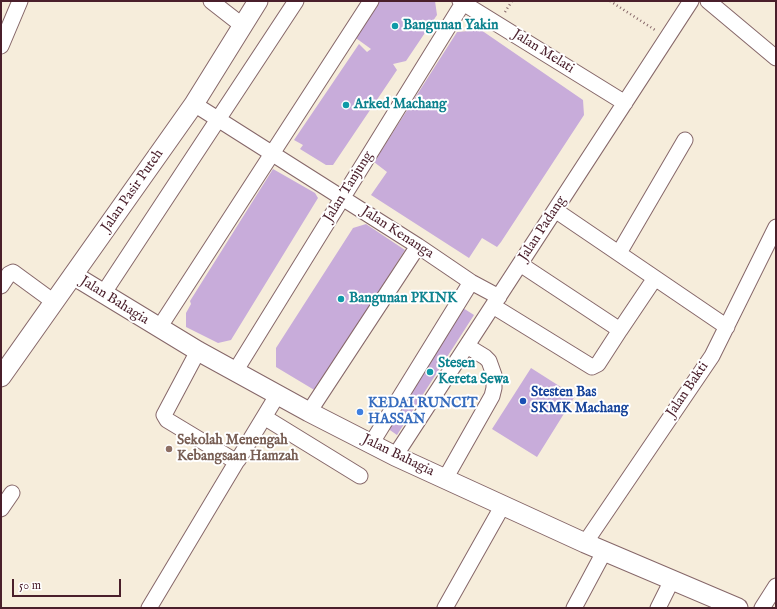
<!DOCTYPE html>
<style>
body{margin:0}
#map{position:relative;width:777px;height:609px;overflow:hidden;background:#f6eddb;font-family:"IM FELL English",serif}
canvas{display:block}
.frame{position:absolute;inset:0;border:2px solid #4a1f2b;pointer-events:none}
.scale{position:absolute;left:12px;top:579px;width:109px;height:18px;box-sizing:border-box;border:2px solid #4a1f2b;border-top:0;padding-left:5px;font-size:12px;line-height:14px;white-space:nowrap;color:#4a1f2b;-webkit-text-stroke:3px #fff;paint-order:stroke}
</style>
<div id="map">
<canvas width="777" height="609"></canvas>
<div class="frame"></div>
<div class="scale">50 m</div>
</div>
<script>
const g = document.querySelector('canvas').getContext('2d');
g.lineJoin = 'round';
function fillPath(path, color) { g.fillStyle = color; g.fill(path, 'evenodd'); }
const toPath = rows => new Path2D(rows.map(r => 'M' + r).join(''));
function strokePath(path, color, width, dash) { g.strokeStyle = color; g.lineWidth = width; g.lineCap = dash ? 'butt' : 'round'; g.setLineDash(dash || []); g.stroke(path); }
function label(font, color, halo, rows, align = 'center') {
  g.font = font + ' "IM FELL English",serif'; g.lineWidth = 4; g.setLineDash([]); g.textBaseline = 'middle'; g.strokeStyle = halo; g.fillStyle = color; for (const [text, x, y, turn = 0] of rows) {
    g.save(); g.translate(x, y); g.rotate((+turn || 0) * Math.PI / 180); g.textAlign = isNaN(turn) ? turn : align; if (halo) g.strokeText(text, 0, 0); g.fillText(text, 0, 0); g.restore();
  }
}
fillPath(toPath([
 [379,1,435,1,437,15,406,61,393,64,397,70,333,165,326,165,300,149,303,145,294,140,359,44,367,52,371,49,353,36],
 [481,30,583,100,584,115,501,242,497,247,482,238,469,258,371,195,387,172,374,162,457,32],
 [273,169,315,193,318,198,231,340,218,343,186,327,186,313,191,304,190,301],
 [366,224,405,250,316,391,276,367,276,348,353,228],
 [463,308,474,315,397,435,387,428],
 [531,368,575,396,537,457,492,429]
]), '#c8acda');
const minor = toPath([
 [211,1,243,26],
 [460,1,625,103],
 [708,1,776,58],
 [1,46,20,1],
 [194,104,418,246,471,282,499,297],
 [555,210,727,327],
 [619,253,685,140],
 [520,264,620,330,655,278],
 [1,286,9,274,13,272,54,302],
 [103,294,296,1],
 [493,306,592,367,598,364,620,330],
 [159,328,371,1],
 [198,351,164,415,167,420,235,461,238,460,278,394],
 [236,370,463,3],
 [309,412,418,246],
 [264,417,360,476],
 [371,444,471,282],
 [395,456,691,1],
 [445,479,492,396,494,388,494,375,489,361,485,357,467,346],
 [1,509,12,493],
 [585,543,712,356,776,227],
 [149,608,237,461],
 [445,608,503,505],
 [574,608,604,552],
 [658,608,672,580],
 [762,608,776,586]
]);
const major = toPath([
 [73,275,198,351,309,412,395,456,585,543,738,608],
 [1,377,194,104,258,1]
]);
strokePath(minor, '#866769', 17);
strokePath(major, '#866769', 21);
strokePath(toPath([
 [610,1,655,30],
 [505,12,512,1]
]), '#866769', 2.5, [1, 3]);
strokePath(minor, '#fff', 15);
strokePath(major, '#fff', 19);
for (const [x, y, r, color] of [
 [395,26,4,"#0f9aa8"],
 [346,105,4,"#0f9aa8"],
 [341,299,4,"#0f9aa8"],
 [430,372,4,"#0f9aa8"],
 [523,401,4,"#1a4fb4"],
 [360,412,4,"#3f7fe0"],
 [169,449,4,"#8d6e63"]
]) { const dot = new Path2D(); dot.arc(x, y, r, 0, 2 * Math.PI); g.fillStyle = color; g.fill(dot); strokePath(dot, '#fff', 1.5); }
label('bold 14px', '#0d838f', '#fff', [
 ["Bangunan Yakin",403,26],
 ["Arked Machang",354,105],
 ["Bangunan PKINK",349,299],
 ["Stesen",438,364],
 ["Kereta Sewa",438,380]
], 'left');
label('14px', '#4a1f2b', '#fff', [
 ["Jalan Melati",543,52,32],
 ["Jalan Tanjung",349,187,-58],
 ["Jalan Pasir Puteh",133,191,-55],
 ["Jalan Padang",543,229,-57],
 ["Jalan Kenanga",397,233,33],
 ["Jalan Bahagia",114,301,32],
 ["Jalan Bakti",688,390,-56],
 ["Jalan Bahagia",398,456,26]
]);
label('bold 14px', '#164399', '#fff', [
 ["Stesten Bas",531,393],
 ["SKMK Machang",531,409]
], 'left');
label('bold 14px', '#366cbe', '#fff', [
 ["KEDAI RUNCIT",368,404],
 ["HASSAN",368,420]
], 'left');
label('bold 14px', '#785e54', '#fff', [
 ["Sekolah Menengah",177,441],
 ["Kebangsaan Hamzah",177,457]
], 'left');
</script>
